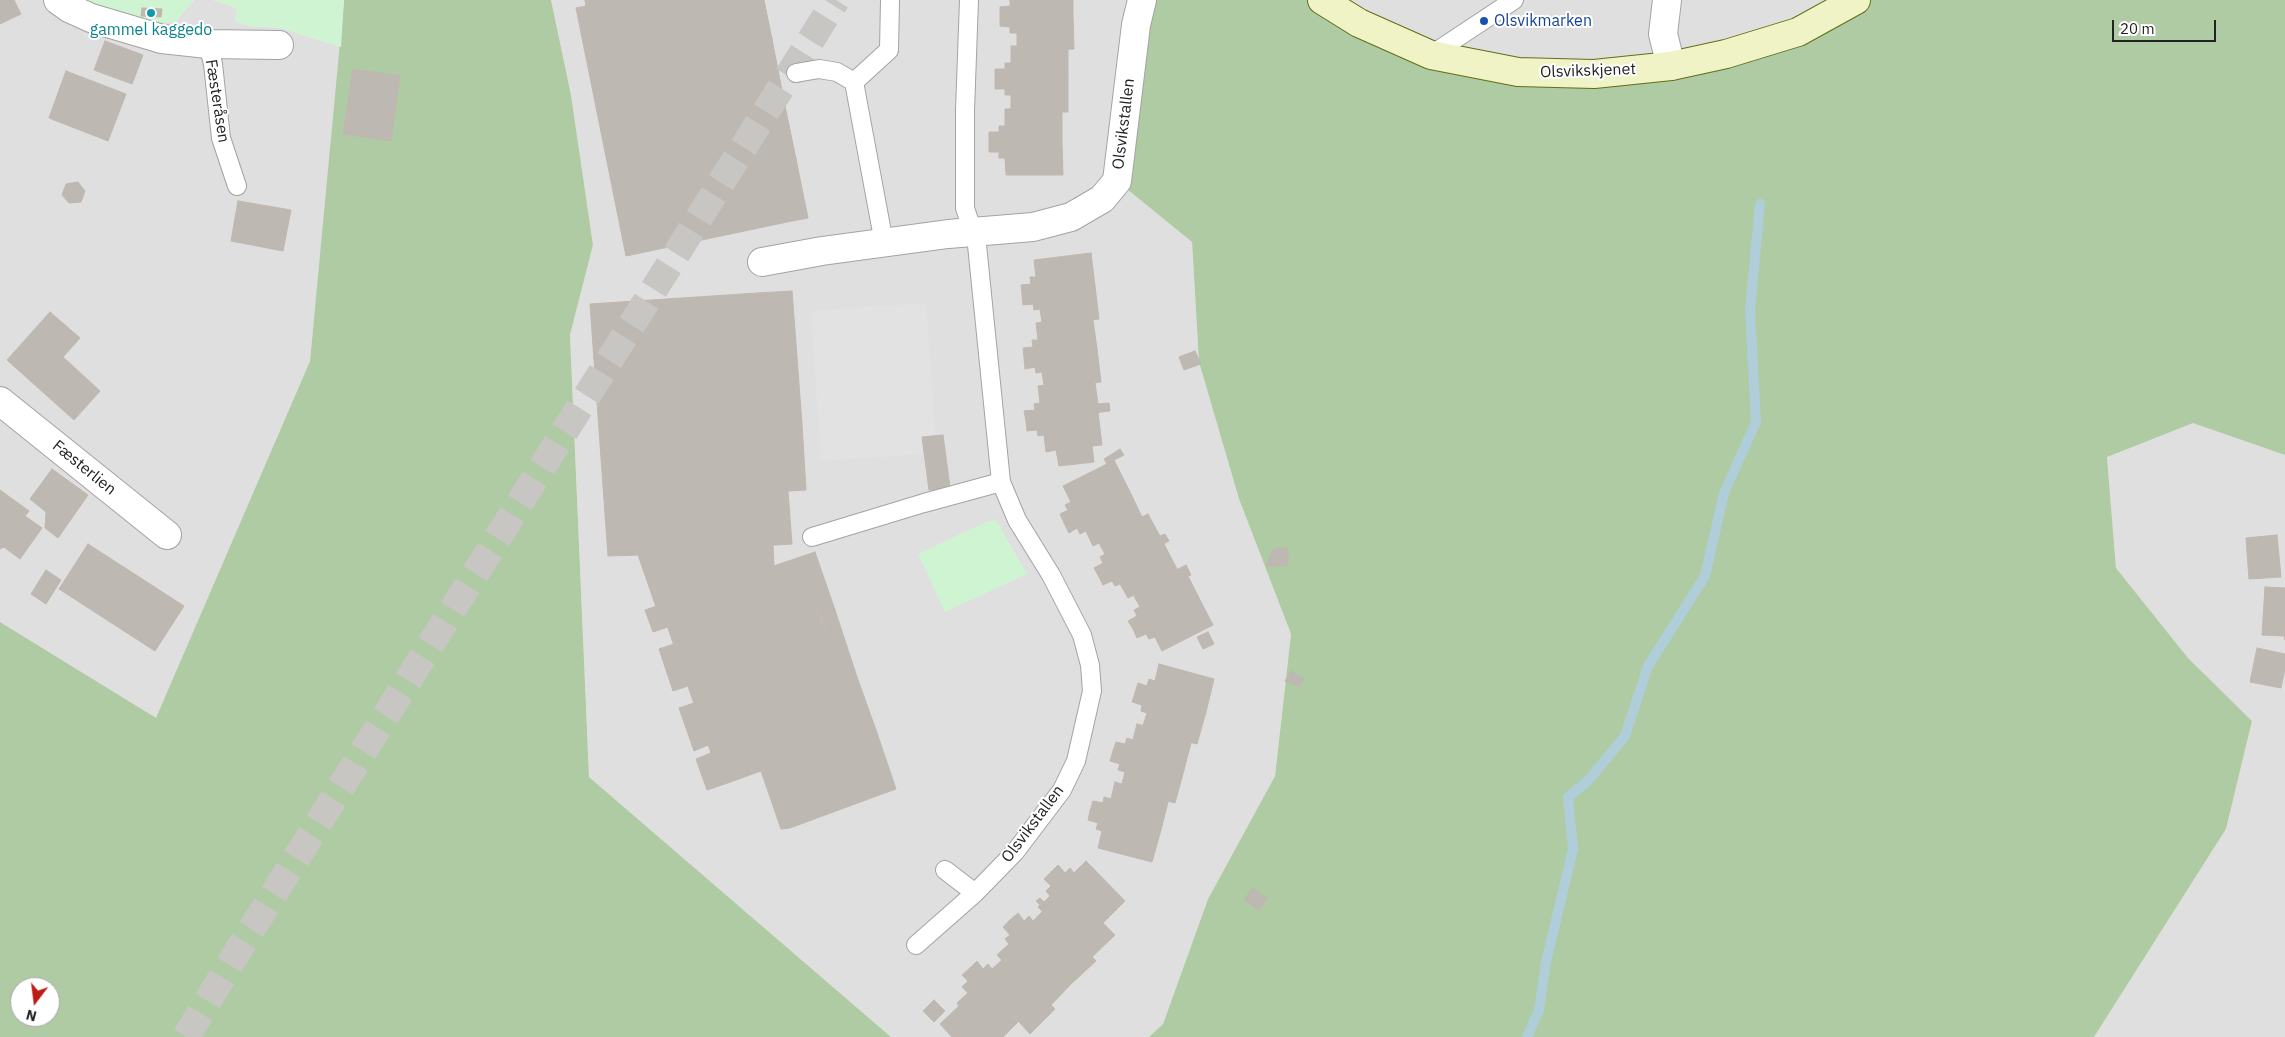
<!DOCTYPE html>
<meta charset="utf-8">
<style>
body{margin:0}
#map{position:relative;width:2285px;height:1037px;overflow:hidden;background:#f1efea;font-family:"IBM Plex Sans",sans-serif}
canvas{display:block}
.north{position:absolute;left:10px;top:977px;width:50px;height:50px;box-sizing:border-box;background:#fff;border:1px solid #a7a7a7;border-radius:50%;rotate:195deg;font-size:14px;font-weight:700;line-height:20px;text-align:center;color:#222}
.north::after{content:'';display:block;margin:auto;width:18px;height:22px;background:#bb1e19;clip-path:polygon(50% 0,100% 100%,50% 72%,0 100%)}
.scale{position:absolute;left:2112px;top:20px;width:104px;height:22px;box-sizing:border-box;border:2px solid #222;border-top:0;padding-left:6px;font-size:15px;line-height:18px;white-space:nowrap;color:#222;-webkit-text-stroke:4px #fff;paint-order:stroke}
</style>
<div id="map">
<canvas width="2285" height="1037"></canvas>
<div class="north">N</div>
<div class="scale">20 m</div>
</div>
<script>
const g = document.querySelector('canvas').getContext('2d');
g.lineJoin = 'round';
function fillPath(path, color) { g.fillStyle = color; g.fill(path, 'evenodd'); }
const toPath = rows => new Path2D(rows.map(r => 'M' + r).join(''));
function strokePath(path, color, width, dash) { g.strokeStyle = color; g.lineWidth = width; g.lineCap = dash ? 'butt' : 'round'; g.setLineDash(dash || []); g.stroke(path); }
function label(font, color, halo, rows, align = 'center') {
  g.font = font + ' "IBM Plex Sans",sans-serif'; g.lineWidth = 4; g.setLineDash([]); g.textBaseline = 'middle'; g.strokeStyle = halo; g.fillStyle = color; for (const [text, x, y, turn = 0] of rows) {
    g.save(); g.translate(x, y); g.rotate((+turn || 0) * Math.PI / 180); g.textAlign = isNaN(turn) ? turn : align; if (halo) g.strokeText(text, 0, 0); g.fillText(text, 0, 0); g.restore();
  }
}
fillPath(toPath([
 [0,0,80,0,175,22,194,0,213,0,237,8,235,21,250,26,282,28,341,47,310,361,156,719,0,622],
 [551,0,1142,0,1117,181,1192,242,1199,362,1239,499,1291,634,1275,776,1208,899,1163,1024,1149,1037,891,1037,589,777,570,335,593,245,571,95],
 [1322,0,1856,0,1628,71,1431,55],
 [2193,422,2285,455,2285,1037,2094,1037,2226,829,2252,721,2188,658,2116,568,2107,456]
]), '#e0dfdf');
fillPath(toPath([
 [344,0,551,0,571,95,593,245,570,335,589,777,891,1037,0,1037,0,622,156,718,310,361],
 [20,987,50,987,50,1017,20,1017],
 [1142,0,1322,0,1430,56,1628,71,1856,0,2285,0,2285,455,2193,423,2107,457,2116,568,2188,658,2252,721,2226,829,2094,1037,1149,1037,1163,1024,1208,899,1275,776,1291,634,1239,499,1199,362,1192,242,1117,181]
]), '#aecba4');
fillPath(toPath([
 [80,0,194,0,175,22,134,23],
 [213,0,344,0,341,47,282,28,250,26,235,22,237,8],
 [996,520,1027,574,945,612,918,554,986,522]
]), '#cef4d2');
fillPath(toPath([
 [926,303,937,453,821,461,811,311]
]), '#e2e2e2');
strokePath(toPath([
 [1527,1037,1539,1010,1546,962,1573,849,1568,797,1588,781,1625,736,1648,666,1705,576,1724,493,1756,422,1750,310,1760,204]
]), '#b0ced9', 10);
const building = toPath([
 [0,0,14,0,21,14,0,24,0,0],
 [585,0,748,0,792,221,626,256,576,8,586,6,585,0],
 [748,0,764,0,772,39,756,42,748,0],
 [1010,0,1073,0,1073,16,1000,17,1000,7,1010,6,1010,0],
 [142,8,162,9,161,17,141,16,142,8],
 [1073,16,1074,49,1042,50,1042,46,1017,46,1017,33,1010,33,1010,27,1000,26,1000,17,1073,16],
 [772,39,784,101,768,104,756,42,772,39],
 [105,41,143,55,132,84,94,70,105,41],
 [1011,46,1042,46,1042,50,1068,49,1068,78,995,79,995,69,1005,69,1005,63,1011,63,1011,46],
 [353,69,400,76,391,141,343,134,353,69],
 [66,71,126,94,108,141,49,118,66,71],
 [1068,78,1068,112,1037,112,1037,108,1011,109,1011,95,1005,95,1005,89,995,89,995,79,1068,78],
 [784,101,796,159,780,163,768,104,784,101],
 [1037,108,1037,112,1062,112,1062,142,989,143,989,132,999,132,999,126,1005,126,1005,109,1037,108],
 [1062,142,1063,175,1006,175,1005,158,999,158,999,152,989,152,989,143,1062,142],
 [796,159,808,218,792,221,780,163,796,159],
 [78,182,85,191,81,202,69,203,62,195,66,184,78,182],
 [238,201,291,210,283,251,231,241,238,201],
 [1091,253,1095,286,1022,295,1021,285,1031,284,1030,277,1036,277,1034,260,1091,253],
 [1095,286,1099,319,1068,323,1067,319,1042,322,1040,309,1034,310,1033,304,1023,305,1022,295,1095,286],
 [792,291,797,357,763,360,758,293,792,291],
 [758,293,776,545,773,545,774,566,800,557,882,794,790,828,781,829,761,771,722,785,660,605,656,607,638,555,608,556,590,304,758,293],
 [50,312,80,338,63,357,100,391,74,420,7,360,50,312],
 [1067,319,1068,323,1093,320,1097,349,1024,358,1023,348,1033,347,1032,340,1038,340,1036,323,1067,319],
 [1097,349,1101,382,1070,386,1069,382,1044,385,1042,372,1036,373,1035,367,1025,369,1024,358,1097,349],
 [1195,351,1201,364,1184,370,1179,357,1195,351],
 [797,357,802,424,768,426,763,360,797,357],
 [1069,382,1070,386,1095,383,1098,404,1109,403,1110,411,1026,421,1024,411,1035,410,1034,404,1040,403,1038,386,1069,382],
 [1098,412,1102,445,1092,446,1094,462,1059,466,1056,450,1046,452,1044,435,1038,436,1037,430,1027,431,1026,421,1098,412],
 [802,424,806,490,772,492,768,426,802,424],
 [943,435,950,487,929,490,922,437,943,435],
 [1120,449,1124,455,1114,460,1129,490,1064,523,1060,514,1068,510,1065,505,1071,502,1063,486,1107,464,1104,459,1120,449],
 [52,469,88,495,58,538,45,528,46,512,30,499,52,469],
 [0,490,29,511,25,516,42,528,20,559,4,547,0,549,0,490],
 [1129,490,1142,517,1120,528,1122,531,1093,546,1086,531,1080,534,1077,528,1069,533,1064,523,1129,490],
 [788,491,792,544,776,545,772,492,788,491],
 [1148,514,1160,536,1165,534,1169,541,1099,577,1094,568,1103,563,1100,557,1105,554,1099,543,1122,531,1120,528,1148,514],
 [2277,535,2281,577,2249,579,2246,538,2277,535],
 [88,544,136,575,107,620,59,589,88,544],
 [1164,544,1177,569,1155,581,1156,584,1128,598,1120,584,1115,586,1112,581,1103,585,1099,577,1164,544],
 [1278,548,1288,548,1288,565,1266,567,1272,551,1278,548],
 [815,552,835,610,819,615,800,557,815,552],
 [1186,565,1191,575,1188,576,1198,596,1133,629,1128,621,1137,616,1134,610,1140,607,1134,596,1156,584,1155,581,1186,565],
 [46,570,61,580,46,604,31,594,46,570],
 [136,575,184,606,155,651,107,620,136,575],
 [2265,587,2285,588,2285,640,2284,636,2262,635,2265,587],
 [1198,596,1213,625,1162,651,1155,637,1149,639,1146,634,1137,638,1133,629,1198,596],
 [660,605,668,627,653,632,645,610,660,605],
 [835,610,857,677,843,682,819,615,835,610],
 [1208,632,1214,644,1203,649,1197,637,1208,632],
 [674,644,688,686,673,691,659,649,674,644],
 [2257,648,2285,654,2285,669,2281,688,2250,682,2257,648],
 [1159,664,1214,679,1206,712,1135,693,1138,683,1147,686,1149,679,1155,681,1159,664],
 [1291,671,1304,679,1299,687,1285,681,1291,671],
 [857,677,876,730,861,735,843,682,857,677],
 [1135,693,1206,712,1197,744,1167,736,1168,732,1143,726,1147,713,1141,711,1142,705,1132,702,1135,693],
 [694,703,708,745,694,751,679,708,694,703],
 [1137,724,1168,732,1167,736,1191,743,1184,770,1113,751,1116,742,1125,744,1127,738,1133,740,1137,724],
 [876,730,896,789,882,794,861,735,876,730],
 [1113,751,1184,770,1175,803,1145,795,1146,791,1122,784,1125,772,1118,770,1120,764,1110,761,1113,751],
 [711,753,722,785,707,790,696,759,711,753],
 [1115,782,1146,791,1145,795,1168,802,1161,830,1090,811,1093,801,1103,803,1104,797,1111,799,1115,782],
 [1090,811,1161,830,1152,862,1098,848,1102,831,1096,829,1098,823,1088,820,1090,811],
 [1086,861,1125,901,1103,923,1051,872,1058,865,1065,873,1070,868,1074,873,1086,861],
 [1051,872,1115,935,1092,957,1063,927,1060,930,1038,907,1040,905,1036,901,1040,898,1044,902,1050,896,1046,891,1051,886,1044,879,1051,872],
 [1252,888,1267,898,1259,910,1244,900,1252,888],
 [1042,912,1060,930,1063,927,1096,961,1071,984,1010,920,1018,913,1024,921,1029,916,1033,921,1042,912],
 [1010,920,1071,984,1051,1005,1022,975,1019,978,997,955,1009,944,1005,939,1010,935,1003,927,1010,920],
 [1002,960,1019,978,1022,975,1055,1009,1030,1034,970,968,977,961,983,969,988,964,992,969,1002,960],
 [970,968,1018,1022,1003,1037,952,1037,940,1024,959,1006,957,1003,968,993,962,987,968,981,962,975,970,968],
 [934,1000,945,1011,934,1022,923,1011,934,1000]
]);
fillPath(building, '#beb8b3');
strokePath(building, '#c1b7ae', 1);
strokePath(toPath([
 [186,1037,239,949,836,0]
]), '#c8c6c2', 28, [28, 14]);
const lane = toPath([
 [208,44,213,64,221,138,237,186],
 [1431,55,1514,0],
 [796,73,819,69,837,72,854,82],
 [884,243,854,82,889,50,890,0],
 [812,537,924,503,1001,482],
 [945,870,975,893],
 [916,945,975,893,1015,852,1062,790,1076,761,1092,691,1090,665,1082,635,1051,575,1017,520,1001,482,977,245,965,208,965,111,969,0]
]);
const street = toPath([
 [58,0,69,8,91,18,162,39,208,44,279,45],
 [1667,0,1663,34,1671,66],
 [762,262,822,251,948,234,1033,227,1071,217,1102,199,1117,181,1136,25,1142,0],
 [0,401,167,535]
]);
const secondary = toPath([
 [1322,0,1359,23,1431,55,1518,72,1594,74,1671,66,1726,54,1798,32,1856,0]
]);
strokePath(lane, '#a3a3a3', 20);
strokePath(street, '#a3a3a3', 30);
strokePath(secondary, '#626f13', 30);
strokePath(lane, '#fff', 18);
strokePath(street, '#fff', 28);
strokePath(secondary, '#eff3c6', 28);
for (const [x, y, r, color] of [
 [151,13,5,"#0f9aa8"],
 [1484,21,5,"#1a4fb4"]
]) { const dot = new Path2D(); dot.arc(x, y, r, 0, 2 * Math.PI); g.fillStyle = color; g.fill(dot); strokePath(dot, '#fff', 2); }
label('16px', '#164399', '#fff', [
 ["Olsvikmarken",1494,21]
], 'left');
label('16px', '#0d838f', '#fff', [
 ["gammel kaggedo",151,30]
]);
label('16px', '#222', '#fff', [
 ["Olsvikskjenet",1588,71,-2],
 ["Fæsteråsen",217,101,81],
 ["Olsvikstallen",1124,124,-83],
 ["Fæsterlien",84,468,39],
 ["Olsvikstallen",1033,824,-53]
]);
</script>
